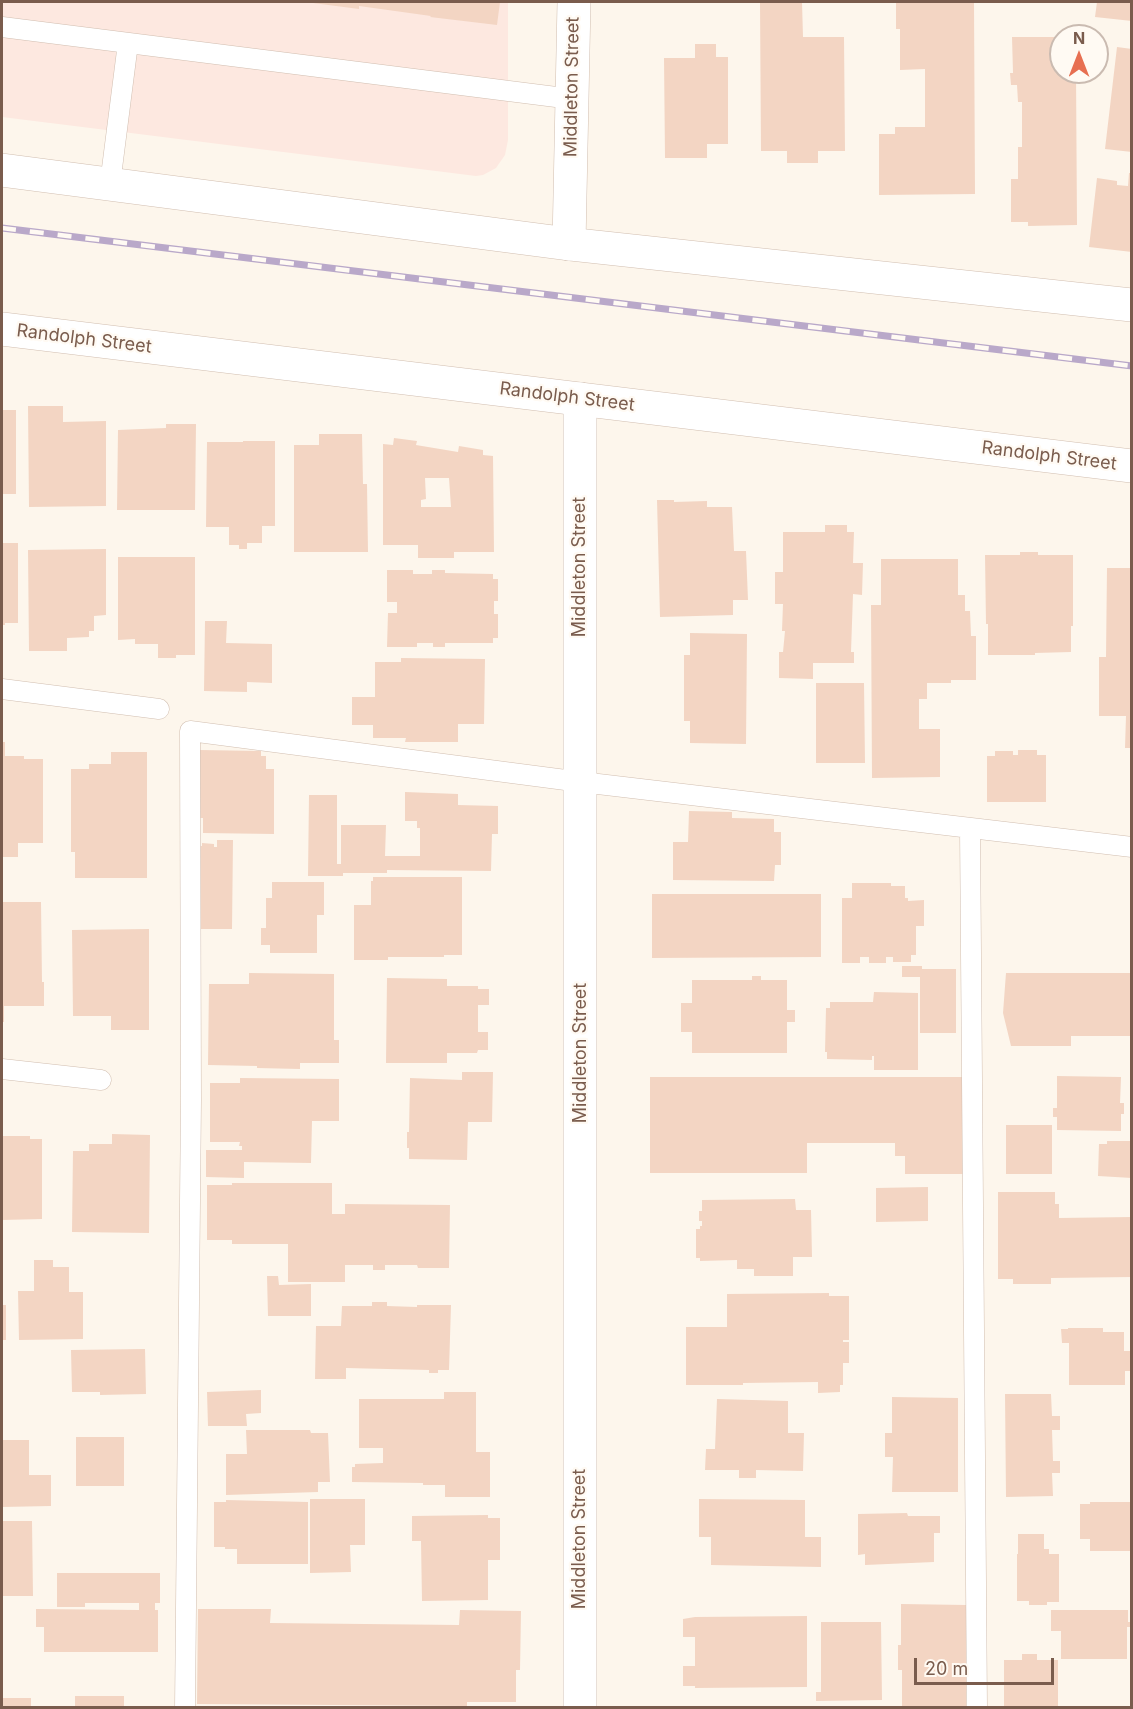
<!DOCTYPE html>
<style>
body{margin:0}
#map{position:relative;width:1133px;height:1709px;overflow:hidden;background:#fdf6ec;font-family:Inter,sans-serif}
canvas{display:block}
.frame{position:absolute;inset:0;border:3px solid #7a5c4d;pointer-events:none}
.north{position:absolute;left:1049px;top:24px;width:60px;height:60px;box-sizing:border-box;background:#fffaf3;border:2px solid #cabbb1;border-radius:50%;rotate:0deg;font-size:16px;font-weight:700;line-height:24px;text-align:center;color:#7a5c4d}
.north::after{content:'';display:block;margin:auto;width:21px;height:27px;background:#e76f51;clip-path:polygon(50% 0,100% 100%,50% 72%,0 100%)}
.scale{position:absolute;left:914px;top:1658px;width:140px;height:27px;box-sizing:border-box;border:3px solid #7a5c4d;border-top:0;padding-left:8px;font-size:18px;line-height:21px;white-space:nowrap;color:#7a5c4d;-webkit-text-stroke:4px #fffaf3;paint-order:stroke}
</style>
<div id="map">
<canvas width="1133" height="1709"></canvas>
<div class="frame"></div>
<div class="north">N</div>
<div class="scale">20 m</div>
</div>
<script>
const g = document.querySelector('canvas').getContext('2d');
g.lineJoin = 'round';
function fillPath(path, color) { g.fillStyle = color; g.fill(path, 'evenodd'); }
const toPath = rows => new Path2D(rows.map(r => 'M' + r).join(''));
function strokePath(path, color, width, dash) { g.strokeStyle = color; g.lineWidth = width; g.lineCap = dash ? 'butt' : 'round'; g.setLineDash(dash || []); g.stroke(path); }
function label(font, color, halo, rows, align = 'center') {
  g.font = font + ' Inter,sans-serif'; g.lineWidth = 4.5; g.setLineDash([]); g.textBaseline = 'middle'; g.strokeStyle = halo; g.fillStyle = color; for (const [text, x, y, turn = 0] of rows) {
    g.save(); g.translate(x, y); g.rotate((+turn || 0) * Math.PI / 180); g.textAlign = isNaN(turn) ? turn : align; if (halo) g.strokeText(text, 0, 0); g.fillText(text, 0, 0); g.restore();
  }
}
fillPath(toPath([
 [2,2,508,2,508,140,505,155,496,168,483,175,476,176,2,117]
]), '#fde8e0');
fillPath(toPath([
 [313,2,500,2,497,25,430,17,431,16,359,6,359,9,313,3],
 [760,2,802,2,803,37,844,37,845,151,818,151,818,163,787,163,787,151,761,151],
 [896,2,974,2,975,194,879,195,879,134,895,134,895,127,925,127,925,69,900,70,900,29,896,29],
 [1097,2,1132,2,1132,21,1095,17],
 [1012,37,1061,37,1061,72,1076,72,1077,225,1028,226,1028,222,1011,222,1011,179,1018,179,1018,147,1022,147,1022,102,1018,102,1017,85,1011,85,1010,73,1013,73],
 [695,44,716,44,716,57,728,57,728,144,707,144,707,158,665,158,664,58,695,58],
 [1117,47,1132,49,1132,152,1105,149],
 [1129,173,1132,173,1132,252,1089,247,1097,178,1117,181,1117,185,1128,186],
 [28,406,63,406,63,422,106,421,106,506,29,507],
 [2,410,16,410,16,494,2,494],
 [166,424,196,424,195,510,117,510,118,430,166,428],
 [319,434,362,434,363,484,367,484,368,552,294,552,294,445,319,445],
 [394,438,417,441,416,445,458,452,459,446,483,450,483,455,493,456,494,552,454,552,454,558,418,558,418,545,383,545,383,444,393,445],
 [425,478,449,478,451,507,421,507,421,500,426,499],
 [243,441,275,441,275,526,262,526,262,543,247,543,247,549,239,549,239,545,229,545,229,527,206,527,207,442,243,442],
 [657,500,674,500,674,502,707,501,707,507,732,507,734,551,746,551,748,600,733,600,733,615,660,617],
 [825,525,847,525,847,532,854,532,853,563,863,563,862,595,853,594,851,652,854,652,854,663,813,663,813,679,779,678,779,652,783,652,785,631,782,631,783,604,775,604,775,572,783,572,783,532,825,532],
 [2,543,18,543,18,623,5,623,5,625,2,625],
 [106,549,106,615,94,616,94,631,89,631,89,637,67,638,67,651,29,651,28,550],
 [1020,552,1038,552,1038,555,1073,555,1073,626,1071,626,1071,652,1035,653,1035,655,988,655,988,624,986,624,985,555,1020,555],
 [118,557,195,557,195,655,176,655,176,658,158,658,158,644,135,644,135,639,118,640],
 [881,559,958,559,958,595,965,595,965,611,970,611,971,636,976,636,976,680,951,680,951,683,927,683,927,699,919,699,919,729,940,729,940,777,872,778,871,605,881,605],
 [1107,568,1132,568,1132,748,1125,748,1126,716,1099,716,1099,657,1106,657],
 [387,570,413,570,413,574,432,574,432,570,445,570,445,573,493,574,493,579,498,579,498,601,494,601,494,614,498,614,498,638,493,638,493,643,445,643,445,647,433,647,433,643,417,643,417,647,387,647,388,613,397,613,397,602,387,602],
 [205,621,227,621,226,643,272,644,272,683,247,682,247,692,204,691],
 [690,633,747,634,746,744,690,743,690,721,684,721,684,655,690,655],
 [401,658,485,659,484,724,458,724,458,742,405,742,406,738,373,738,373,725,352,725,352,697,375,697,375,662,401,662],
 [816,683,864,683,865,763,816,763],
 [2,742,5,742,5,756,24,756,24,759,43,759,43,843,18,843,18,857,2,857],
 [199,750,261,751,261,756,266,756,266,769,274,769,274,834,203,833,203,818,198,818],
 [1018,750,1037,750,1037,755,1046,755,1046,802,987,802,987,756,995,756,995,751,1013,751,1013,755,1018,755],
 [111,752,147,752,147,878,75,878,75,852,71,852,71,769,89,769,89,764,111,764],
 [405,792,458,794,458,805,498,806,498,834,492,834,491,871,387,870,387,873,343,873,343,876,308,876,309,795,337,795,337,864,341,864,341,825,386,825,385,856,420,856,420,828,417,828,417,821,405,821],
 [689,811,732,812,732,818,774,819,774,832,781,832,781,865,775,865,774,881,673,880,673,842,688,842],
 [217,840,233,840,232,929,198,929,199,846,202,846,202,843,214,844,214,847,217,847],
 [373,877,462,877,462,955,444,955,444,957,388,957,388,960,354,960,354,905,371,905,371,881,373,881],
 [272,882,324,882,324,915,317,915,317,953,270,953,270,945,261,945,261,928,266,928,266,898,272,898],
 [852,883,891,883,891,886,905,886,905,898,908,898,908,901,924,900,924,926,916,926,916,955,911,955,911,962,893,962,893,957,886,957,886,963,869,963,869,957,860,957,860,963,842,963,842,898,852,898],
 [652,894,821,894,821,957,652,958],
 [2,902,41,902,42,982,44,982,44,1006,4,1006,4,1022,2,1022],
 [149,929,149,1030,111,1030,111,1016,73,1016,72,930],
 [902,966,922,966,922,969,956,969,956,1033,920,1033,920,977,902,977],
 [249,973,334,974,334,1040,339,1040,339,1063,300,1063,300,1069,257,1068,257,1066,208,1065,209,984,249,984],
 [1006,973,1132,973,1132,1036,1071,1036,1071,1046,1011,1046,1003,1013],
 [752,976,761,976,761,980,787,980,787,1010,795,1010,795,1022,787,1022,787,1053,692,1053,692,1032,681,1032,681,1003,692,1003,692,980,752,980],
 [387,978,447,979,447,986,478,986,478,989,489,989,489,1005,478,1005,478,1032,488,1032,488,1050,478,1050,477,1053,447,1053,447,1063,386,1063],
 [874,992,918,993,918,1070,874,1070,874,1056,872,1056,872,1060,827,1059,827,1052,825,1052,826,1008,830,1008,830,1002,873,1002],
 [462,1072,493,1072,492,1122,468,1122,467,1160,409,1159,409,1148,407,1148,407,1132,409,1132,410,1078,462,1080],
 [1057,1076,1121,1077,1120,1103,1124,1103,1124,1114,1121,1114,1121,1131,1057,1130,1057,1117,1053,1117,1053,1108,1057,1108],
 [650,1077,964,1077,964,1174,905,1174,905,1156,895,1156,895,1143,807,1143,807,1173,650,1173],
 [240,1078,339,1079,339,1121,312,1121,311,1163,244,1162,244,1178,206,1177,206,1150,242,1150,242,1146,239,1146,240,1142,210,1142,210,1083,240,1083],
 [1006,1125,1052,1125,1052,1174,1006,1174],
 [112,1134,150,1135,149,1233,72,1232,73,1151,89,1151,89,1144,112,1144],
 [2,1136,30,1136,30,1139,42,1139,42,1219,2,1220],
 [1107,1141,1132,1141,1132,1178,1098,1176,1099,1144,1107,1144],
 [232,1183,332,1183,332,1214,345,1214,345,1204,450,1205,449,1268,418,1268,417,1265,385,1265,385,1270,373,1270,373,1265,345,1265,345,1282,288,1282,288,1244,232,1244,232,1240,207,1240,207,1185,232,1185],
 [928,1187,928,1221,876,1222,876,1188],
 [998,1192,1055,1192,1055,1204,1059,1204,1059,1218,1132,1217,1132,1277,1051,1278,1051,1284,1013,1284,1013,1279,998,1279],
 [795,1199,796,1210,811,1210,812,1257,793,1257,793,1276,754,1276,754,1269,737,1269,737,1260,700,1261,700,1258,696,1258,696,1229,700,1229,700,1226,702,1226,702,1221,699,1221,699,1211,702,1211,702,1200],
 [34,1260,53,1260,53,1267,69,1267,69,1292,83,1292,83,1339,19,1340,18,1291,34,1291],
 [267,1276,278,1276,279,1285,311,1284,311,1316,268,1316],
 [829,1293,829,1296,849,1296,849,1340,843,1340,843,1342,849,1342,849,1363,843,1363,843,1385,840,1385,840,1392,818,1393,818,1382,743,1383,743,1385,686,1385,686,1327,727,1327,727,1294],
 [372,1302,387,1302,387,1306,417,1307,417,1305,451,1305,449,1370,438,1370,438,1373,429,1373,429,1370,346,1368,346,1379,315,1379,316,1326,341,1326,342,1306,372,1306],
 [2,1305,6,1305,6,1340,2,1340],
 [1068,1328,1103,1328,1103,1332,1124,1332,1124,1351,1132,1351,1132,1371,1125,1371,1125,1385,1069,1385,1069,1343,1062,1343,1061,1329,1068,1329],
 [145,1349,146,1394,100,1395,100,1392,72,1392,71,1350],
 [261,1390,261,1413,246,1414,247,1426,208,1426,207,1392],
 [444,1392,476,1392,476,1452,490,1452,490,1497,445,1497,445,1485,423,1485,423,1483,352,1482,352,1467,355,1467,355,1464,383,1463,383,1448,359,1448,359,1399,444,1399],
 [1005,1394,1051,1394,1052,1416,1060,1416,1060,1430,1052,1430,1053,1461,1060,1461,1060,1473,1052,1473,1053,1496,1006,1497],
 [892,1397,958,1398,958,1492,892,1492,893,1457,885,1457,885,1433,892,1433],
 [717,1399,788,1401,788,1433,804,1433,803,1471,756,1470,756,1478,739,1478,739,1470,705,1470,706,1449,715,1449],
 [246,1430,310,1430,311,1433,328,1433,330,1482,318,1482,318,1492,226,1495,226,1454,247,1454],
 [76,1437,124,1437,124,1486,76,1486],
 [2,1440,29,1440,29,1475,51,1475,51,1506,2,1507],
 [310,1499,365,1499,365,1545,350,1545,351,1572,310,1573],
 [699,1499,805,1500,805,1537,821,1537,821,1567,711,1565,711,1537,699,1537],
 [226,1500,308,1502,308,1564,237,1564,237,1549,225,1549,225,1547,214,1547,214,1502,226,1502],
 [1090,1502,1132,1502,1132,1551,1090,1551,1090,1539,1080,1539,1080,1504,1090,1504],
 [907,1513,908,1516,940,1516,940,1533,934,1533,934,1562,865,1565,865,1554,858,1555,858,1514],
 [488,1515,488,1518,500,1518,500,1560,488,1560,488,1600,422,1601,421,1541,412,1541,412,1516],
 [2,1521,32,1521,33,1596,2,1596],
 [1018,1534,1044,1534,1044,1549,1049,1549,1049,1554,1059,1554,1059,1602,1047,1602,1047,1605,1029,1605,1029,1601,1017,1601,1017,1554,1018,1554],
 [57,1573,160,1573,160,1603,155,1603,155,1610,158,1610,158,1652,44,1652,44,1627,36,1627,36,1609,139,1610,139,1603,85,1603,85,1607,57,1607],
 [901,1604,966,1605,966,1708,902,1708,902,1670,898,1670,898,1645,901,1645],
 [198,1609,271,1609,270,1623,459,1625,460,1610,521,1611,520,1670,516,1670,516,1702,467,1702,467,1706,197,1704],
 [1051,1610,1128,1610,1128,1622,1132,1622,1132,1627,1127,1627,1127,1659,1061,1659,1061,1631,1051,1631],
 [807,1616,807,1687,695,1688,695,1686,683,1686,683,1666,695,1666,695,1637,683,1637,683,1619,695,1617],
 [821,1622,881,1622,882,1700,816,1701,816,1692,821,1692],
 [1022,1654,1037,1654,1037,1660,1058,1660,1058,1707,1004,1707,1004,1660,1022,1660],
 [75,1696,124,1696,124,1708,75,1708],
 [2,1698,31,1698,31,1708,2,1708]
]), '#f3d5c3');
const service = toPath([
 [2,27,572,99],
 [110,184,128,43],
 [2,689,159,709],
 [970,828,977,1708],
 [2,1069,101,1080],
 [185,1708,191,1100,190,731,581,782,1132,847]
]);
const minor = toPath([
 [569,244,574,2],
 [580,399,580,1708]
]);
const tertiary = toPath([
 [2,170,569,244,1132,305],
 [2,329,1132,466]
]);
strokePath(service, '#d1beb0', 21);
strokePath(minor, '#d1beb0', 34);
strokePath(tertiary, '#d1beb0', 34);
strokePath(service, '#fff', 20);
strokePath(minor, '#fff', 33);
strokePath(tertiary, '#fff', 33);
const rail = toPath([
 [2,228,1132,366]
]);
strokePath(rail, '#b9a8c9', 7);
strokePath(rail, '#fffaf3', 4.5, [14]);
label('18px', '#7a5c4d', '#fffaf3', [
 ["Middleton Street",572,87,-89],
 ["Randolph Street",84,339,7],
 ["Randolph Street",567,397,7],
 ["Randolph Street",1049,456,7],
 ["Middleton Street",580,567,-90],
 ["Middleton Street",581,1053,-90],
 ["Middleton Street",580,1539,-90]
]);
</script>
